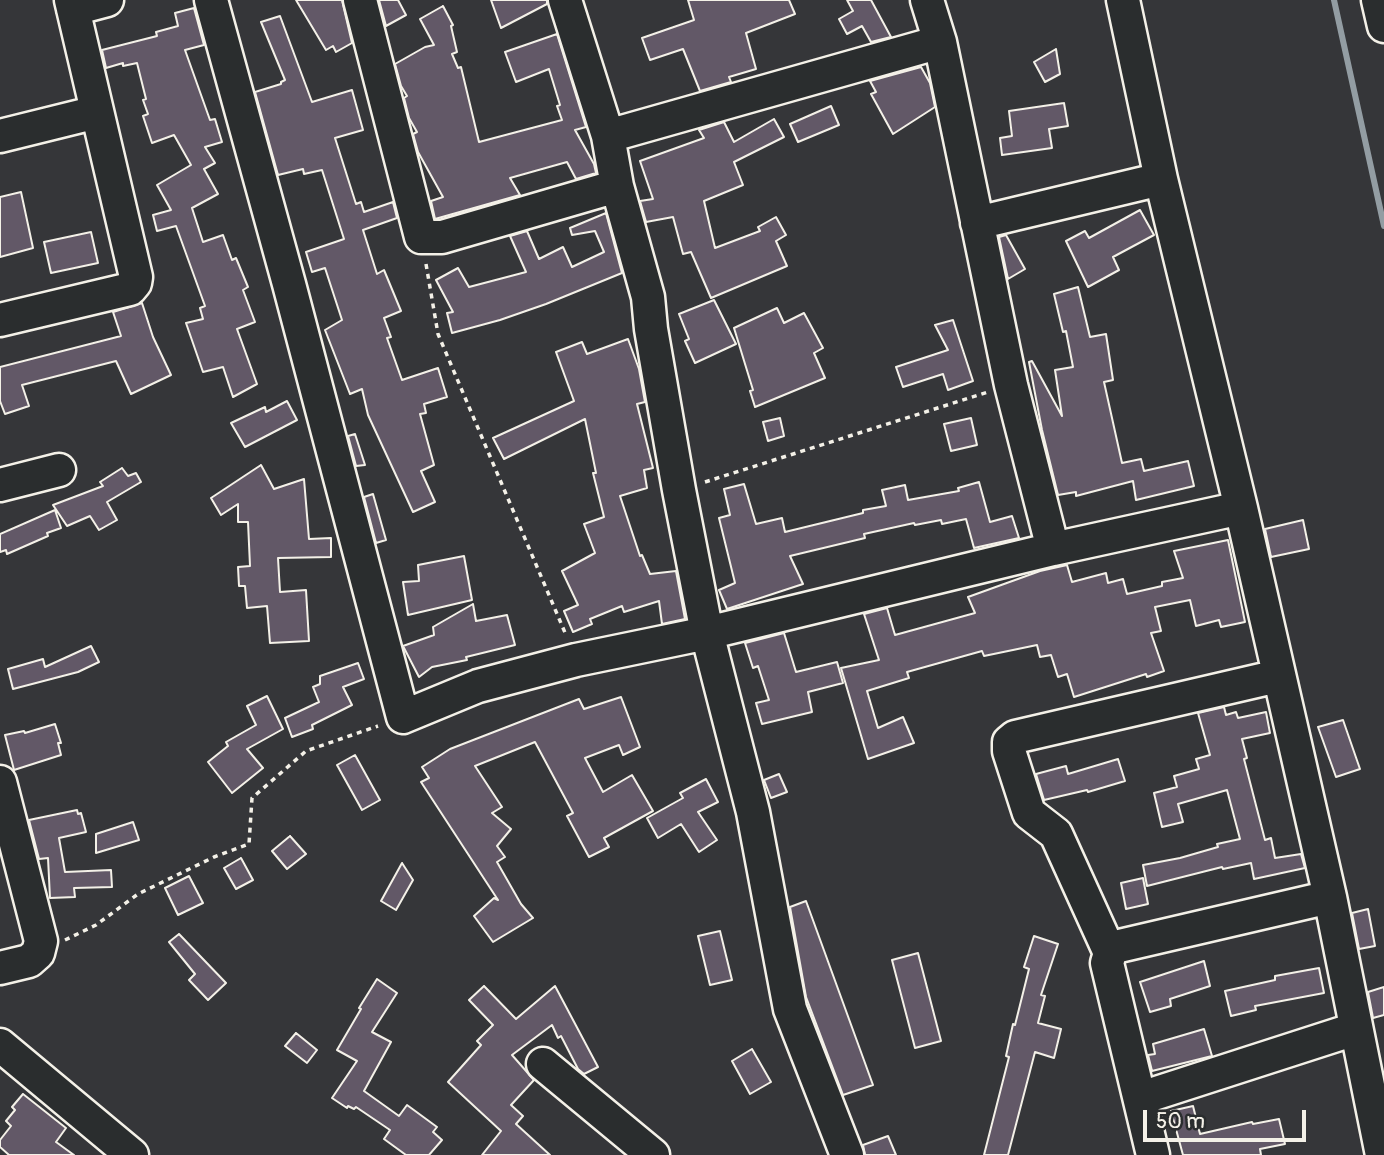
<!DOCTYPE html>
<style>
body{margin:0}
#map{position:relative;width:1384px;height:1155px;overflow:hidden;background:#353639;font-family:Pangolin,sans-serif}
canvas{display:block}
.scale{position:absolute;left:1143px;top:1110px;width:163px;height:32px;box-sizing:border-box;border:4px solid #f4f1e8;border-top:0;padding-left:9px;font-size:21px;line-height:24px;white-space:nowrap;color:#f4f1e8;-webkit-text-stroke:5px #2a2d2e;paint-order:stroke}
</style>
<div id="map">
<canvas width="1384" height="1155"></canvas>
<div class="scale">50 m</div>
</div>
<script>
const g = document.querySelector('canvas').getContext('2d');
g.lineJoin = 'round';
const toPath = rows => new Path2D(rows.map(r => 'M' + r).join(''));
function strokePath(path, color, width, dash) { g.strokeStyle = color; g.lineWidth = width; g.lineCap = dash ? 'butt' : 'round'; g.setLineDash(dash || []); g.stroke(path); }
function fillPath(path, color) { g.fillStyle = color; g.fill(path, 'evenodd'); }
strokePath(toPath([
 [1334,0,1384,226]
]), '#939da3', 6);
const building = toPath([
 [296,0,342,0,352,43,336,52,333,46,326,50,296,0],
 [379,0,398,0,406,15,386,26,379,0],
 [491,0,547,0,547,4,501,28,491,0],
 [688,0,789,0,795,14,746,33,756,69,729,77,731,82,700,91,683,49,650,60,642,38,694,20,688,0],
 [847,0,871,0,891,37,871,42,862,26,847,34,839,19,853,11,847,0],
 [443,6,453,25,451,26,457,52,452,54,458,68,461,67,479,142,562,120,557,106,560,105,549,69,516,82,505,52,557,34,586,127,575,130,594,164,596,173,576,179,567,162,510,178,520,195,435,219,431,201,443,197,418,152,413,134,417,132,409,118,404,98,407,96,401,86,395,64,425,47,434,45,420,19,443,6],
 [194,8,204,45,185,50,210,120,215,119,222,142,205,147,215,163,204,169,218,194,192,208,203,242,223,235,232,260,236,258,248,287,243,290,255,322,237,329,257,384,233,397,223,367,203,372,186,323,203,319,200,308,205,306,176,226,157,231,153,215,171,210,157,185,191,165,174,135,152,143,143,116,148,114,143,100,146,99,137,63,123,66,123,63,106,68,102,50,157,36,156,32,178,26,175,13,194,8],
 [280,16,312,102,352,90,363,130,335,138,356,204,361,202,364,212,393,202,397,218,363,230,377,274,384,270,401,311,384,318,391,337,387,338,402,380,438,368,447,397,424,404,426,413,420,414,434,465,421,471,435,502,413,512,368,415,362,389,350,394,325,330,342,320,325,268,312,272,306,252,344,239,322,170,304,174,303,169,278,175,255,92,281,84,281,82,285,80,261,22,280,16],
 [1056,49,1060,74,1045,82,1034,62,1056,49],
 [921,67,930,83,935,107,893,134,871,94,876,92,870,81,921,67],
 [1064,103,1068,126,1049,129,1052,148,1002,155,1000,138,1012,136,1009,111,1064,103],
 [831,106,839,125,798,142,790,124,831,106],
 [774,119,784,137,734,162,743,185,704,201,715,248,760,231,758,227,776,217,786,235,776,241,787,266,711,298,691,252,683,254,673,217,646,222,640,201,653,199,640,161,704,138,699,130,702,129,724,122,734,142,774,119],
 [21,192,33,248,0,257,0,197,21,192],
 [1140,210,1154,235,1113,257,1119,270,1088,287,1066,241,1085,231,1089,238,1140,210],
 [606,213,622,273,546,304,500,320,452,333,447,313,453,312,436,280,458,268,469,287,526,272,510,236,527,231,539,259,563,247,572,267,604,252,595,231,572,235,570,228,606,213],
 [91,232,98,263,51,273,44,242,91,232],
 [1006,235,1025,269,1008,279,999,237,1006,235],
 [1078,287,1090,337,1106,334,1113,380,1104,382,1122,463,1141,459,1144,471,1188,461,1194,486,1136,500,1133,481,1076,496,1076,492,1058,495,1042,430,1029,362,1032,361,1062,416,1055,370,1073,367,1066,331,1063,332,1054,294,1078,287],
 [714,300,736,344,695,363,685,341,689,339,679,314,714,300],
 [142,303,153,337,171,375,131,394,116,361,22,385,29,406,5,414,0,401,0,367,121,336,113,312,142,303],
 [777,308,784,323,804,313,823,348,814,353,825,378,755,407,750,391,753,390,734,328,777,308],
 [953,320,973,381,948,390,943,374,903,387,896,367,948,350,935,325,953,320],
 [628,339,639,369,645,402,637,404,653,468,644,470,647,488,620,496,640,556,642,555,650,574,676,571,685,619,662,624,659,601,624,612,622,606,590,619,592,624,573,632,564,611,578,605,562,571,595,553,584,524,604,517,593,473,596,473,585,419,504,459,493,438,574,401,556,352,582,342,587,354,628,339],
 [287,401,297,420,245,447,231,423,265,407,266,412,287,401],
 [780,418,784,436,768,441,763,422,780,418],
 [971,418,977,445,951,451,944,424,971,418],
 [355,434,365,465,356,466,348,436,355,434],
 [261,465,274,489,304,479,309,539,331,538,331,557,278,558,280,592,306,590,309,641,270,643,267,606,247,608,245,586,239,586,238,567,250,566,248,522,238,522,238,504,221,515,211,498,261,465],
 [122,468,128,476,136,473,141,482,107,502,117,520,99,530,90,516,67,526,53,505,103,486,100,482,122,468],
 [979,482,990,522,1012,516,1019,538,974,548,966,519,942,524,941,520,915,525,914,523,864,534,865,538,790,556,803,584,727,609,719,590,735,583,719,518,730,515,724,489,744,484,756,524,782,518,785,532,863,513,863,510,886,506,882,490,905,485,908,500,959,491,958,488,979,482],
 [373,494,386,540,376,543,364,497,373,494],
 [55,510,61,528,47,533,48,536,7,554,6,550,0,552,0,534,55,510],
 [1303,520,1309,549,1271,557,1265,529,1303,520],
 [1228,540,1245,622,1221,627,1219,620,1196,626,1190,600,1155,607,1161,631,1151,633,1164,671,1147,677,1146,674,1074,697,1067,674,1058,677,1051,655,1040,657,1037,645,984,656,982,651,907,672,909,678,867,691,878,728,903,717,914,743,868,759,841,668,879,660,864,614,887,608,895,635,975,613,968,597,1040,571,1067,565,1072,582,1106,573,1108,583,1123,579,1127,594,1162,586,1162,582,1183,578,1174,551,1228,540],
 [464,556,472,600,408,615,403,582,419,581,418,565,464,556],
 [473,604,476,621,507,615,515,645,466,657,467,660,432,667,419,677,403,646,434,635,433,627,473,604],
 [784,633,796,672,837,662,843,683,808,692,812,712,762,724,756,703,769,700,758,666,753,668,745,643,784,633],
 [91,646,99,662,78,672,13,689,8,669,43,659,45,667,91,646],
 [358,663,364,679,343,687,352,705,312,725,313,729,292,737,285,718,319,702,313,687,320,684,320,676,358,663],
 [267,696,283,729,247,749,263,768,232,793,208,762,228,746,226,742,256,725,247,706,267,696],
 [621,697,640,747,623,755,619,745,585,758,603,792,632,775,653,811,604,838,609,847,589,857,567,816,573,813,535,742,475,766,502,807,492,813,511,829,497,846,505,857,497,862,521,904,533,918,493,942,474,916,494,898,498,900,421,782,429,778,422,767,450,749,579,699,584,709,621,697],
 [1224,707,1226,715,1236,712,1238,718,1266,712,1270,733,1242,739,1247,758,1244,759,1265,840,1271,838,1275,858,1301,854,1305,868,1254,879,1251,863,1223,869,1222,867,1147,886,1143,865,1180,858,1218,847,1217,844,1240,839,1227,790,1178,804,1183,822,1162,827,1154,793,1177,787,1174,776,1199,769,1196,759,1210,755,1198,713,1224,707],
 [1343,720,1360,769,1336,777,1318,727,1343,720],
 [55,724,61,743,58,743,61,755,14,770,5,735,24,731,25,733,55,724],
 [355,755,380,800,362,810,337,765,355,755],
 [1118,759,1125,781,1088,792,1087,790,1044,800,1036,774,1066,766,1068,774,1118,759],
 [779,774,787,792,771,798,764,780,779,774],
 [706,779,718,802,698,812,717,840,699,852,681,824,658,838,647,818,683,798,680,793,706,779],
 [77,810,78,814,81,813,86,832,59,838,65,872,111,870,112,887,74,888,75,897,50,898,48,858,39,859,29,820,77,810],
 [133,822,139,840,96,853,96,834,133,822],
 [290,836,306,854,287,869,272,851,290,836],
 [241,858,253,880,236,889,224,868,241,858],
 [402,863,413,880,396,910,381,901,402,863],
 [189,876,203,903,178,915,165,888,189,876],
 [1143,878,1148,904,1126,909,1121,883,1143,878],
 [806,901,873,1085,843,1095,806,997,790,907,806,901],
 [1368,909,1375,946,1359,949,1352,913,1368,909],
 [720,931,732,980,710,985,698,936,720,931],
 [179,934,226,983,208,1000,189,980,195,974,169,942,179,934],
 [1034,936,1058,944,1041,995,1045,996,1038,1023,1061,1029,1054,1058,1035,1052,1008,1155,984,1155,1009,1057,1006,1056,1013,1024,1015,1025,1029,969,1024,967,1034,936],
 [918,953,941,1041,915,1048,892,960,918,953],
 [1204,961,1210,986,1170,999,1171,1006,1150,1012,1140,982,1204,961],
 [1319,968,1324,993,1255,1006,1256,1010,1231,1016,1225,991,1275,980,1275,976,1319,968],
 [377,979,397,993,372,1032,391,1042,364,1091,399,1116,407,1105,437,1127,433,1132,442,1140,429,1155,406,1155,384,1139,390,1130,356,1107,354,1109,348,1106,347,1108,332,1098,357,1061,337,1050,361,1009,359,1008,377,979],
 [484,986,516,1019,555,986,598,1067,584,1074,578,1069,561,1036,558,1038,552,1025,512,1055,534,1080,511,1105,523,1116,516,1124,550,1155,482,1155,501,1131,448,1082,481,1045,477,1041,493,1025,469,1000,484,986],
 [1384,987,1384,1015,1373,1018,1368,992,1384,987],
 [1204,1029,1212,1056,1152,1071,1148,1055,1155,1054,1153,1044,1204,1029],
 [296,1033,317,1050,307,1063,285,1046,296,1033],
 [752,1049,771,1082,750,1094,732,1061,752,1049],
 [23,1094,66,1128,56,1142,74,1155,9,1155,0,1147,0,1140,11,1126,6,1121,15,1110,12,1107,23,1094],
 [1193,1106,1200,1134,1252,1122,1253,1124,1279,1119,1285,1144,1260,1149,1261,1155,1183,1155,1171,1111,1193,1106],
 [888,1136,896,1155,865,1155,863,1145,888,1136]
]);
fillPath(building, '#625867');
strokePath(building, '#f4f1e8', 2);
const minor = toPath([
 [211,0,289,284,403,717,478,686,576,660,707,633,1053,549,1241,508],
 [360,0,421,237,442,237,617,186],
 [565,0,608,136,617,186,648,297,651,329,679,490,707,633,753,812,790,1009,847,1155],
 [927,0,940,42,1011,385,1053,549],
 [1123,0,1161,179,1241,508,1330,897,1382,1155],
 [1378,0,1384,26],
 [73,9,107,0],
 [0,136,97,112],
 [608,136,940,42],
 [977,223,1161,179],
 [0,320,130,289,135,283,136,277,71,0],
 [0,485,59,470],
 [0,782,41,941,38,953,29,961,0,968],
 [1110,953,1056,834,1029,813,1009,751,1009,742,1015,737,1278,676],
 [0,1045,132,1155],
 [543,1064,653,1155],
 [1141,1098,1355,1029],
 [1153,1155,1107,963,1110,953,1115,947,1330,897]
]);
strokePath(minor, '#f4f1e8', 37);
strokePath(toPath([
 [426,264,438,334,566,635],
 [705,482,988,392],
 [65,940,96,925,138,894,214,857,249,844,252,798,306,751,378,726]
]), '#f4f1e8', 3.5, [5, 5]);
strokePath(minor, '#2a2d2e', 32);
</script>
